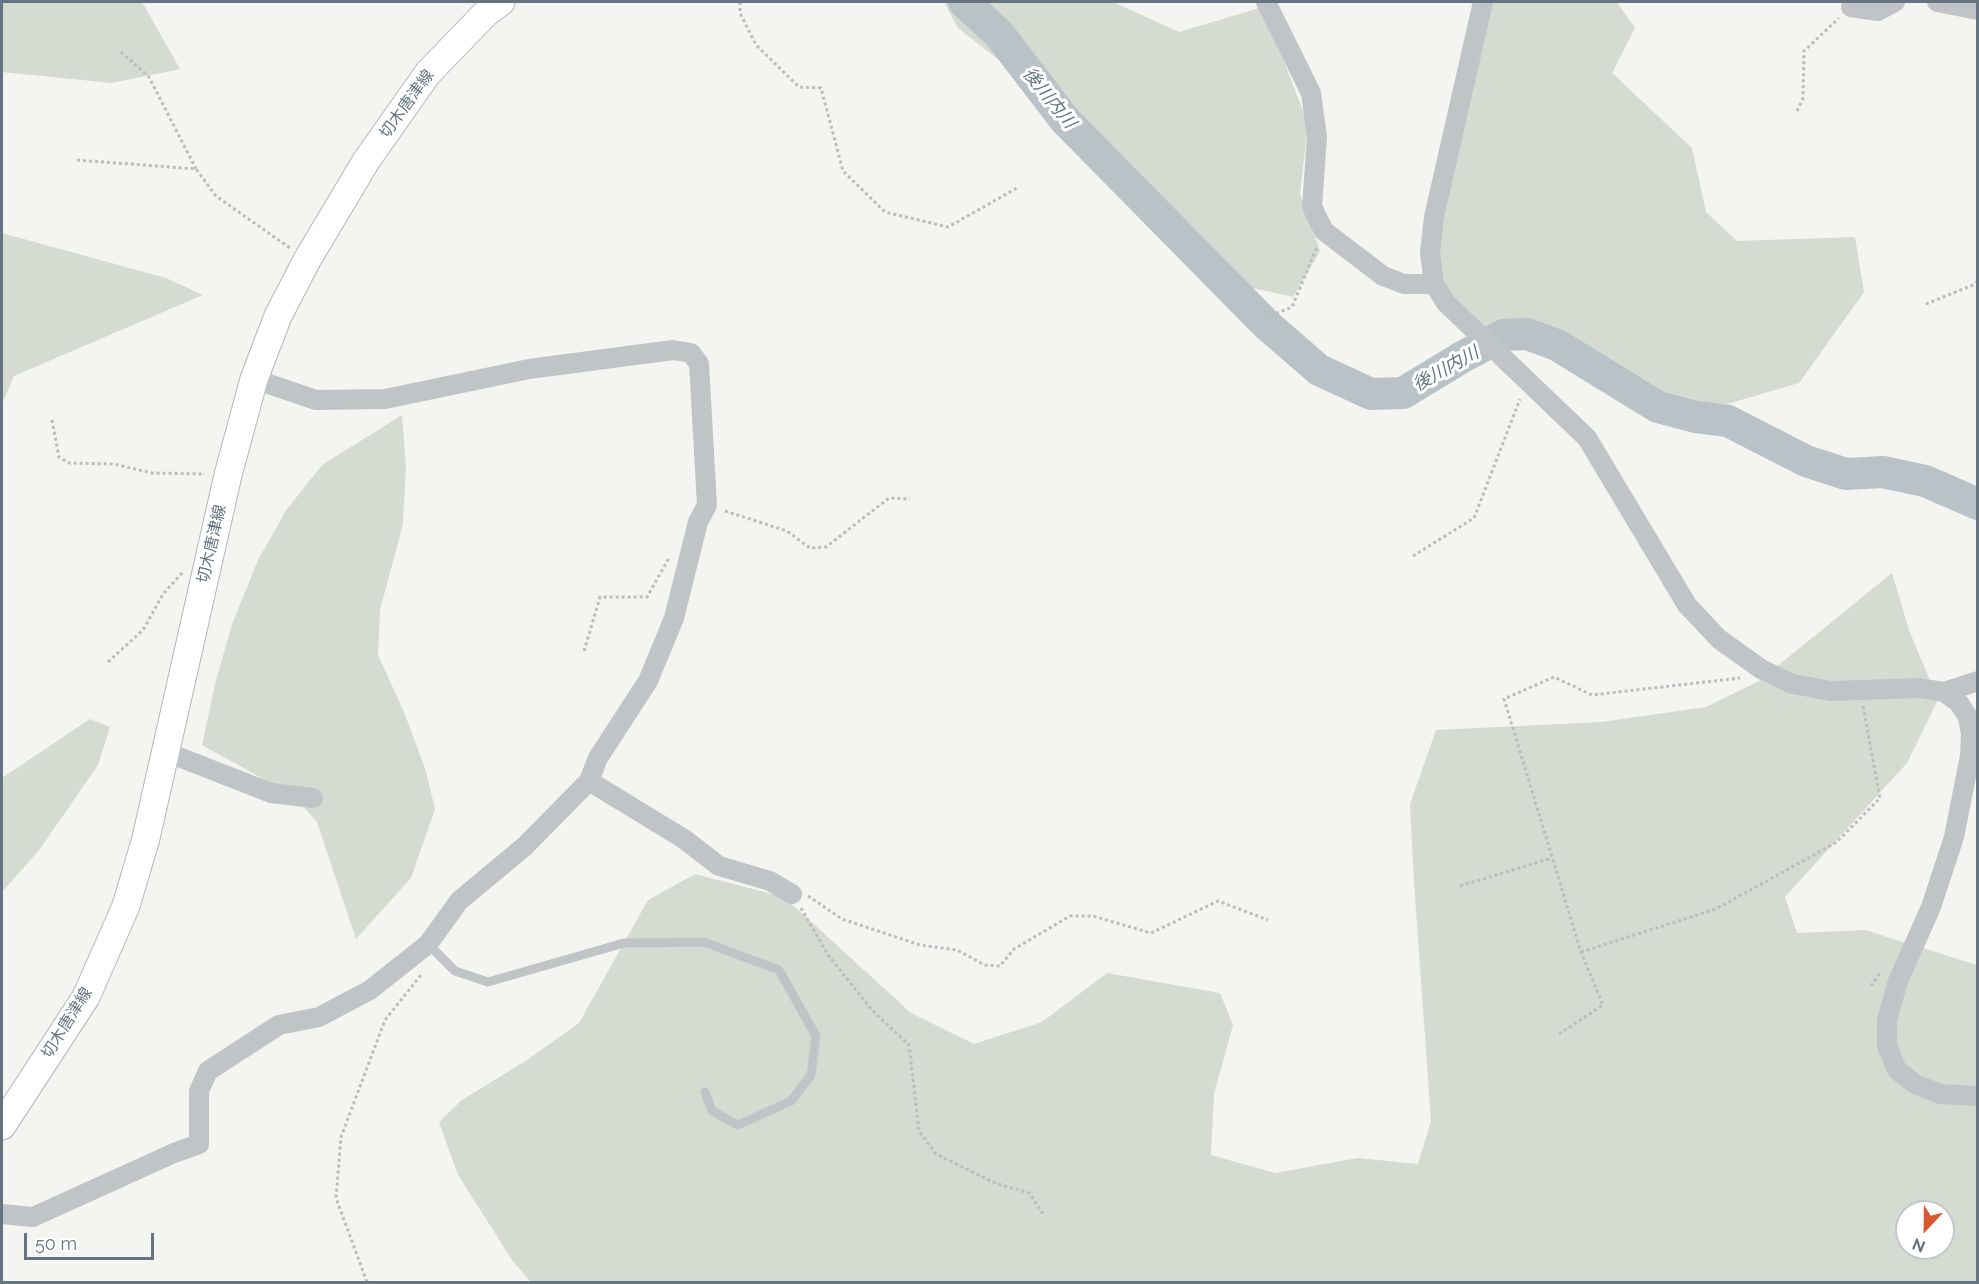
<!DOCTYPE html>
<meta charset="utf-8">
<style>
body{margin:0}
#map{position:relative;width:1979px;height:1284px;overflow:hidden;background:#f4f4f1;font-family:Raleway,sans-serif}
canvas{display:block}
.frame{position:absolute;inset:0;border:3px solid #667480;pointer-events:none}
.north{position:absolute;left:1895px;top:1200px;width:60px;height:60px;box-sizing:border-box;background:#fff;border:2px solid #c2c7cc;border-radius:50%;rotate:202deg;font-size:16px;font-weight:700;line-height:24px;text-align:center;color:#667480}
.north::after{content:'';display:block;margin:auto;width:21px;height:27px;background:#d55831;clip-path:polygon(50% 0,100% 100%,50% 72%,0 100%)}
.scale{position:absolute;left:24px;top:1233px;width:130px;height:27px;box-sizing:border-box;border:3px solid #667480;border-top:0;padding-left:8px;font-size:18px;line-height:21px;white-space:nowrap;color:#667480;-webkit-text-stroke:4px #fff;paint-order:stroke}
</style>
<div id="map">
<canvas width="1979" height="1284"></canvas>
<div class="frame"></div>
<div class="north">N</div>
<div class="scale">50 m</div>
</div>
<script>
const g = document.querySelector('canvas').getContext('2d');
g.lineJoin = 'round';
function fillPath(path, color) { g.fillStyle = color; g.fill(path, 'evenodd'); }
const toPath = rows => new Path2D(rows.map(r => 'M' + r).join(''));
function strokePath(path, color, width, dash) { g.strokeStyle = color; g.lineWidth = width; g.lineCap = dash ? 'butt' : 'round'; g.setLineDash(dash || []); g.stroke(path); }
function label(font, color, halo, rows, align = 'center') {
  g.font = font + ' Raleway,"Noto Sans JP",sans-serif'; g.lineWidth = 6; g.setLineDash([]); g.textBaseline = 'middle'; g.strokeStyle = halo; g.fillStyle = color; for (const [text, x, y, turn = 0] of rows) {
    g.save(); g.translate(x, y); g.rotate((+turn || 0) * Math.PI / 180); g.textAlign = isNaN(turn) ? turn : align; if (halo) g.strokeText(text, 0, 0); g.fillText(text, 0, 0); g.restore();
  }
}
fillPath(toPath([
 [2,2,142,2,180,69,112,83,2,72],
 [944,2,1113,2,1179,32,1263,7,1308,124,1300,194,1320,251,1293,297,1248,287,1127,161,958,28],
 [1481,2,1617,2,1635,28,1612,73,1692,148,1706,212,1737,241,1855,237,1864,292,1799,383,1700,412,1458,326,1427,260],
 [2,233,166,278,203,295,14,376,2,404],
 [402,415,406,466,403,524,380,610,378,655,404,712,426,771,435,809,411,878,356,939,317,822,294,796,202,745,215,684,232,624,258,560,287,509,322,465],
 [1892,573,1909,630,1938,700,1907,763,1785,897,1797,933,1865,930,1977,965,1977,1282,531,1282,512,1260,458,1175,439,1122,462,1100,527,1060,579,1023,648,900,695,874,784,897,911,1013,974,1044,1042,1022,1107,973,1220,993,1233,1025,1214,1094,1211,1155,1275,1173,1358,1158,1418,1164,1431,1121,1414,882,1410,804,1436,730,1601,722,1706,707,1759,681],
 [1907,1212,1943,1212,1943,1248,1907,1248],
 [90,719,110,727,98,765,40,849,2,892,2,778]
]), '#d6dbd2');
strokePath(toPath([
 [964,2,999,34,1065,120,1266,324,1319,370,1371,394,1403,393,1464,356,1504,335,1527,334,1557,345,1658,407,1696,417,1728,421,1806,461,1846,474,1883,472,1925,481,1978,504]
]), '#b8c2c7', 32);
const secondary = toPath([
 [2,1126,86,997,126,906,146,838,228,475,254,379,278,316,307,260,366,161,428,73,486,13,501,2]
]);
strokePath(secondary, '#b3b7bb', 29);
strokePath(toPath([
 [740,2,740,13,756,45,799,87,821,88,843,171,885,212,948,227,1017,188],
 [121,52,149,77,196,169],
 [1797,111,1803,98,1804,51,1839,18],
 [77,160,196,169,216,196,290,248],
 [1926,304,1973,285,1978,281],
 [1265,318,1292,307,1317,247],
 [52,420,59,457,69,463,114,464,152,473,205,474],
 [725,511,787,531,810,548,826,547,889,498,910,499],
 [1413,556,1474,518,1520,399],
 [584,651,600,597,647,597,669,558],
 [108,662,143,630,163,594,183,572],
 [1460,886,1552,858],
 [808,896,842,919,920,945,957,950,985,965,1000,966,1014,949,1070,916,1093,916,1151,933,1218,901,1268,920],
 [801,908,828,955,872,1010,909,1045,919,1131,936,1154,995,1183,1029,1193,1044,1215],
 [1581,952,1716,909,1837,842,1880,798,1863,706],
 [1871,986,1881,971],
 [1559,1034,1603,1005,1581,952,1504,699,1554,677,1592,695,1740,678],
 [367,1282,336,1198,341,1137,385,1020,421,975]
]), '#babcbe', 3, [3, 3]);
strokePath(toPath([
 [428,944,455,971,488,982,624,943,704,942,779,970,816,1036,811,1075,791,1101,738,1125,712,1111,705,1092]
]), '#c0c4c7', 9);
strokePath(toPath([
 [1266,2,1311,93,1317,137,1312,207,1324,231,1383,276,1404,284,1434,284],
 [1483,2,1434,217,1430,253,1434,284,1446,303,1587,438,1687,605,1719,639,1761,669,1793,684,1831,691,1920,688,1944,692,1959,703,1968,717,1971,734,1970,756,1954,837,1931,907,1898,981,1887,1020,1887,1046,1897,1070,1915,1084,1940,1094,1978,1096],
 [1937,2,1978,10],
 [1851,7,1878,11,1895,2],
 [1944,692,1978,681],
 [166,752,271,793,313,798],
 [589,781,684,839,719,866,770,881,792,894],
 [2,1214,33,1217,174,1153,199,1144,199,1091,208,1071,279,1025,319,1017,370,990,428,944,459,901,525,846,589,781,598,758,648,681,674,618,698,522,707,505,699,364,691,353,673,350,529,369,385,399,316,400,254,379]
]), '#c0c4c7', 20);
strokePath(secondary, '#fff', 27);
label('16px', '#667480', '#fff', [
 ["切木唐津線",407,104,-54],
 ["切木唐津線",212,544,-77],
 ["切木唐津線",67,1023,-58]
]);
label('italic 18px', '#62757d', '#fff', [
 ["後川内川",1049,98,51],
 ["後川内川",1446,369,-29]
]);
</script>
